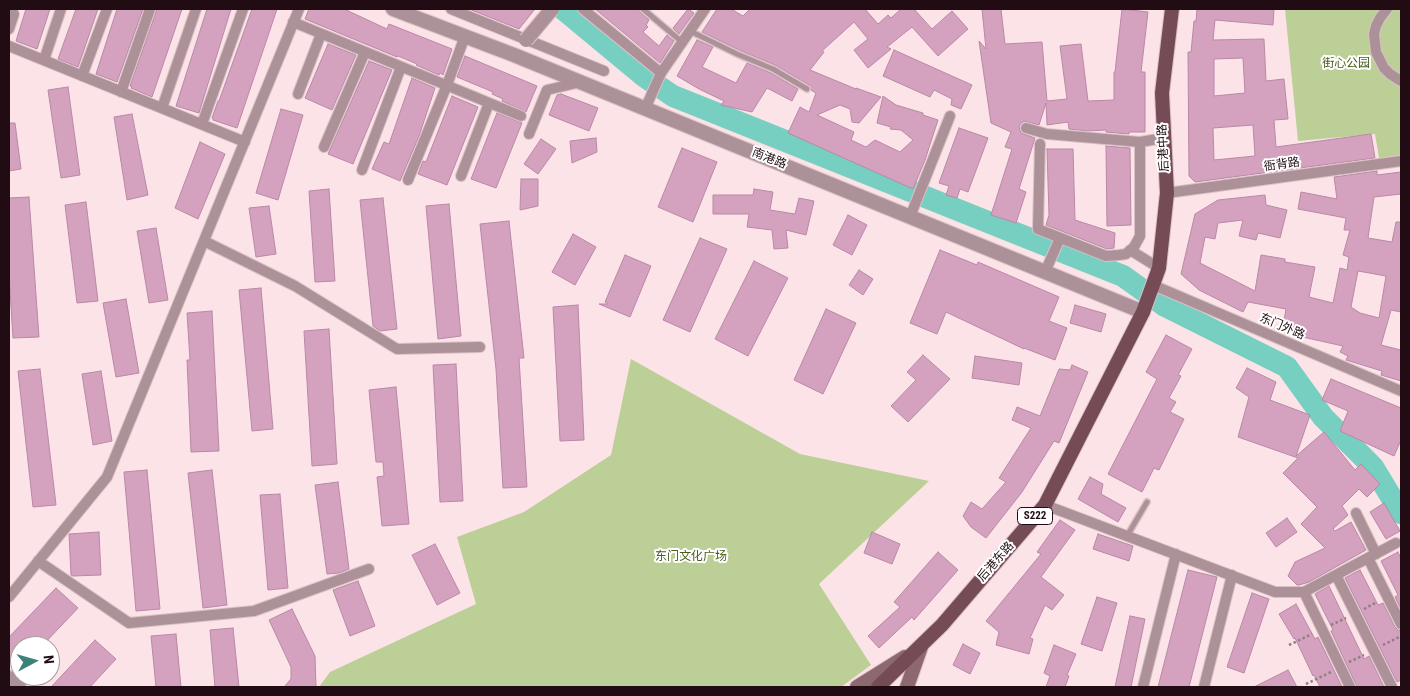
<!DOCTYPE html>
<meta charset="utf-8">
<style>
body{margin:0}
#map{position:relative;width:1410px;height:696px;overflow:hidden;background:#fce3e8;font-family:"Roboto Condensed",sans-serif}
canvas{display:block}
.frame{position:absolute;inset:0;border:10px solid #200c12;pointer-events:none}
.north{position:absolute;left:10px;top:636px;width:50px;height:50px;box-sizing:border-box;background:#fff;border:1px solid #a69ea0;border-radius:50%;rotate:84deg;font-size:14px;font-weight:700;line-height:20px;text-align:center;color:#200c12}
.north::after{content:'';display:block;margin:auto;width:18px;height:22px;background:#3c8278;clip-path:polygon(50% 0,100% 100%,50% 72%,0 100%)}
</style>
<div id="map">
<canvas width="1410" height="696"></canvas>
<div class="frame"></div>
<div class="north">N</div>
</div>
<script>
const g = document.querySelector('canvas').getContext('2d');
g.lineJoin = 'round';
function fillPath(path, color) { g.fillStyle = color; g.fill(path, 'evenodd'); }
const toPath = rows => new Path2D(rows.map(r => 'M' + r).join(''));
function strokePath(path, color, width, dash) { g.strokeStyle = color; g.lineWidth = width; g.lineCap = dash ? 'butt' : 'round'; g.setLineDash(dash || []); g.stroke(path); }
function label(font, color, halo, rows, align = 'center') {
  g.font = font + ' "Roboto Condensed","Noto Sans SC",sans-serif'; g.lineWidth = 4; g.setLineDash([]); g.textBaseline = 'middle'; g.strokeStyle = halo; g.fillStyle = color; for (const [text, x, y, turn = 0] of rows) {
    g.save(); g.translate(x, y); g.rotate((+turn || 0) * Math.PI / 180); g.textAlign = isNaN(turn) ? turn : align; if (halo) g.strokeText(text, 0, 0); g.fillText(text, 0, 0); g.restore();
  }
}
fillPath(toPath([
 [1285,9,1401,9,1401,155,1379,158,1375,134,1298,141],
 [631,359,800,454,929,481,819,584,871,665,841,687,319,687,330,672,476,604,457,537,524,512,611,455]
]), '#bccf96');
strokePath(toPath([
 [563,9,645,77,673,96,1123,276,1165,306,1287,367,1323,417,1373,467,1401,513]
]), '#77cfc2', 22);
const building = toPath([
 [26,9,50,9,37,49,16,41,26,9],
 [76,9,98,9,78,67,58,59,76,9],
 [117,9,143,9,117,82,96,74,117,9],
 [157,9,182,9,152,97,131,88,132,87,130,86,157,9],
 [207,9,231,9,199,113,176,106,207,9],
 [252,9,277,9,237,128,213,120,213,118,212,118,218,101,219,101,252,9],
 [309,9,344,9,387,29,389,24,452,49,443,75,440,73,439,75,416,65,417,64,398,56,397,57,305,19,309,9],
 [469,9,535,9,519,29,469,9],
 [595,9,639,9,640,12,649,20,646,25,648,27,643,32,659,46,667,35,674,41,660,63,595,9],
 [688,9,694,13,679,34,673,28,688,9],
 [717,9,731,9,743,16,750,9,865,9,878,24,888,15,891,18,901,9,914,9,932,29,952,11,968,29,938,56,912,27,887,47,891,49,868,68,854,50,868,39,854,22,822,51,824,52,810,70,856,89,856,88,881,97,859,123,852,122,850,109,840,105,817,115,854,132,851,140,866,147,875,140,900,152,913,140,901,130,890,129,891,127,877,123,883,96,896,105,923,113,923,115,938,120,925,160,913,189,788,133,800,107,809,112,816,93,811,90,809,85,775,65,741,51,702,32,717,9],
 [982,9,1001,9,1005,44,1042,42,1047,101,1067,99,1060,46,1081,44,1088,101,1114,100,1114,72,1115,72,1122,9,1148,12,1141,72,1145,72,1145,132,1129,132,1129,134,1106,132,1106,130,1088,131,1069,129,1068,122,1047,125,1046,103,1039,125,1025,121,1021,123,1019,127,1021,133,1035,138,1019,189,1026,192,1016,223,991,215,1012,149,1005,147,1011,132,991,123,979,41,986,49,982,9],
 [1197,9,1274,9,1273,25,1215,20,1213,40,1264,39,1266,81,1284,79,1288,119,1274,120,1276,147,1371,134,1375,158,1195,182,1189,176,1188,52,1191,52,1194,21,1196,21,1197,9],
 [1243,58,1245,93,1214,96,1214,59,1243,58],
 [1253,125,1255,156,1214,160,1213,128,1253,125],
 [697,40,713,47,702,67,736,83,747,63,771,73,798,89,792,101,767,88,752,112,721,105,724,101,699,89,677,76,697,40],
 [328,44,356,55,332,110,305,98,328,44],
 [894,50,972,85,961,109,951,105,952,99,934,90,930,97,883,76,894,50],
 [465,56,537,86,526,112,502,101,503,99,492,94,493,92,457,77,465,56],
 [369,61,392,70,353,164,328,154,369,61],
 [412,78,435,88,419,136,400,181,372,169,384,142,389,144,412,78],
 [68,87,80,175,61,178,48,90,68,87],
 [561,94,598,108,589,131,549,115,557,95,561,94],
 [452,96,478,107,447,185,418,174,423,161,426,162,452,96],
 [281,109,303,115,278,200,256,193,281,109],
 [497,113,522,123,496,188,471,179,497,113],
 [132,114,148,195,127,200,114,117,132,114],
 [9,123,15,123,21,169,9,171,9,123],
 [959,128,988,138,968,192,960,189,957,198,946,195,949,186,939,183,959,128],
 [596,138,597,152,572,163,570,141,596,138],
 [541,139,556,149,538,174,524,164,541,139],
 [200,142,225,154,198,219,175,208,200,142],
 [1106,146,1130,148,1131,225,1107,226,1106,146],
 [682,148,717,162,693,222,658,207,682,148],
 [1047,149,1073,149,1075,220,1115,233,1114,248,1107,249,1046,225,1049,215,1047,149],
 [1377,171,1377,175,1401,172,1401,194,1374,197,1368,238,1392,242,1396,222,1401,222,1401,312,1391,310,1381,345,1401,350,1401,381,1381,375,1382,371,1346,360,1348,356,1340,352,1343,346,1298,336,1283,326,1286,309,1248,302,1243,312,1199,290,1181,274,1195,214,1218,200,1265,195,1266,205,1287,210,1280,238,1258,233,1256,240,1239,236,1243,220,1218,223,1215,239,1205,237,1200,263,1255,291,1261,255,1285,259,1285,262,1315,267,1309,297,1333,303,1340,268,1347,270,1349,257,1343,255,1350,230,1344,230,1346,218,1298,209,1301,192,1337,199,1334,177,1377,171],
 [1358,271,1386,276,1379,318,1360,313,1351,307,1358,271],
 [521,179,538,179,538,206,520,210,521,179],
 [329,189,335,281,315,282,309,191,329,189],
 [754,189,773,192,770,210,795,214,799,198,814,201,806,235,786,230,788,248,774,249,772,230,747,227,749,214,713,214,713,195,753,195,754,189],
 [29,197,39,337,13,338,9,275,9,198,29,197],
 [383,198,397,329,380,331,373,326,360,200,383,198],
 [86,202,98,301,77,303,65,205,86,202],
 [449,204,461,336,438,339,426,206,449,204],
 [269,206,276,254,256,257,249,208,269,206],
 [848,215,867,225,852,255,833,245,848,215],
 [509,221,524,358,519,358,527,487,503,488,496,369,480,224,509,221],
 [156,228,168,300,149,303,137,231,156,228],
 [573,234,596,247,575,285,552,272,573,234],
 [700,238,727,249,690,332,663,320,700,238],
 [940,250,977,265,978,262,1059,297,1049,321,1067,328,1055,360,1024,348,1024,349,946,312,937,334,910,323,940,250],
 [625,255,651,266,630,317,599,304,608,304,605,302,625,255],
 [754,261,788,278,748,356,715,339,754,261],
 [859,270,873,279,863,295,849,285,859,270],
 [261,288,273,429,252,431,239,290,261,288],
 [126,299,139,373,116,377,103,303,126,299],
 [578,305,584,440,560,441,553,307,578,305],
 [1075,305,1106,314,1101,332,1070,323,1075,305],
 [826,309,856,323,823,394,794,380,826,309],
 [212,311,219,451,191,452,187,360,190,360,187,313,212,311],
 [329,329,337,464,312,466,304,331,329,329],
 [1166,335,1192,349,1178,375,1181,376,1169,398,1176,402,1170,412,1184,419,1159,470,1154,468,1142,492,1108,474,1157,379,1146,372,1166,335],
 [923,355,950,379,908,422,891,406,916,380,907,372,923,355],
 [975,356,1022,363,1019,385,972,378,975,356],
 [456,364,463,501,440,502,433,365,456,364],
 [1072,365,1088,372,1059,443,1054,441,1022,492,986,538,971,527,963,516,971,502,982,509,1006,482,999,478,1031,428,1012,420,1017,407,1040,416,1059,369,1070,370,1072,365],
 [1247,368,1276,382,1270,400,1310,415,1296,456,1324,432,1355,470,1361,464,1380,484,1367,497,1359,489,1342,506,1348,515,1333,529,1335,531,1351,522,1366,550,1309,582,1299,585,1297,585,1288,576,1295,562,1325,548,1301,524,1317,507,1283,473,1298,458,1238,437,1249,397,1236,388,1247,368],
 [40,369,56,505,33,507,18,371,40,369],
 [101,371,112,441,93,445,82,374,101,371],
 [1331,379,1401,408,1401,440,1394,456,1340,431,1348,411,1322,400,1331,379],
 [396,387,409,524,382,526,377,477,384,476,383,462,376,462,369,390,396,387],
 [147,470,160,609,136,611,124,472,147,470],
 [212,470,227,605,203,608,188,473,212,470],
 [1090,477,1103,484,1101,494,1126,508,1118,522,1078,499,1090,477],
 [338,482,349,569,339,573,327,574,315,485,338,482],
 [280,494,288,588,268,590,260,495,280,494],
 [1384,503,1400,531,1386,539,1370,512,1384,503],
 [1287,518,1297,532,1276,547,1266,533,1287,518],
 [1060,520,1075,530,1041,577,1064,595,1052,610,1045,605,1030,638,1033,639,1029,654,996,645,999,632,986,621,1041,554,1037,552,1060,520],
 [99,532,101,575,73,576,71,575,69,534,99,532],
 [872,532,900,544,892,564,864,553,872,532],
 [1098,534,1133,546,1129,561,1093,549,1098,534],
 [435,544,460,593,437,605,412,555,435,544],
 [938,552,958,570,914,620,912,617,879,648,868,636,900,607,894,602,938,552],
 [1398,552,1401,559,1401,609,1395,597,1398,595,1381,561,1398,552],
 [1188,570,1217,577,1189,687,1158,687,1188,570],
 [1360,570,1378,605,1383,603,1395,627,1398,630,1401,631,1401,680,1397,682,1345,578,1360,570],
 [358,581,375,626,350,636,333,590,358,581],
 [1329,586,1364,659,1369,656,1384,687,1357,687,1331,631,1333,630,1315,594,1329,586],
 [56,588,78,608,42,646,20,646,20,667,9,656,9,637,56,588],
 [1252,593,1269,599,1244,673,1227,667,1252,593],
 [1097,597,1117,603,1102,651,1081,644,1097,597],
 [1296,604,1315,639,1318,637,1342,687,1320,687,1314,675,1313,676,1295,638,1294,639,1279,614,1296,604],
 [292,609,315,656,316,687,284,687,291,679,291,667,269,620,292,609],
 [1130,616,1145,619,1131,687,1115,687,1130,616],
 [233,628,239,687,215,687,210,630,233,628],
 [176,634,181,687,156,687,151,636,176,634],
 [95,640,116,659,90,687,51,687,95,640],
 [963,644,980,653,970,674,953,665,963,644],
 [1054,645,1076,654,1067,675,1069,676,1065,687,1046,687,1050,676,1044,673,1054,645],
 [1288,670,1297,687,1254,687,1288,670]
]);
fillPath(building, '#d4a2bf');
strokePath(building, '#b988a5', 1);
const service = toPath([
 [643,9,682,42],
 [690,31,737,54,773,69,807,89],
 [1127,536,1147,502]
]);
const minor = toPath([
 [451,9,604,71],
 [583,9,661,73],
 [1387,9,1380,18,1376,26,1374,34,1376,52,1384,68,1390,74,1401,81],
 [293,22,521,116],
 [9,29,14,14,11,9],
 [9,46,245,142],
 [44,60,61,9],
 [82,76,107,9],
 [121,92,150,9],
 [298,94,321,34],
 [162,108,196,9],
 [645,109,661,73,705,9],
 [202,124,243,9],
 [1026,128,1047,134,1140,142,1164,138],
 [529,134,547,90,581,82],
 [1040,144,1038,229,1106,256,1119,255,1126,254,1134,247,1140,236,1140,142],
 [324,147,365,52],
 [362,170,401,67],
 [461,176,489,103],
 [408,180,447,85,465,36],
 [1167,193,1401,161],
 [910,217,950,116],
 [204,241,295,286,397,349,480,347],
 [1130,250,1159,268],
 [1045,272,1060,238],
 [1153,285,1401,391],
 [1045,505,1275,592,1304,592,1396,543],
 [1356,513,1376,554],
 [1368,558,1401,624],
 [38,561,129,623,254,611,369,569],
 [1336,575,1392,687],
 [1304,592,1350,687],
 [9,597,107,477,299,9],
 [1143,687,1176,554],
 [1204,687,1232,575]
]);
const tertiary = toPath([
 [393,9,514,55,1143,312],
 [9,678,19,687]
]);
const secondary = toPath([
 [857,687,905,657],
 [907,687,921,647]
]);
const primary = toPath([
 [878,687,942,625,1045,505,1143,312,1159,268,1167,193,1162,93,1172,9]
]);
strokePath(service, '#d9c1c6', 8);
strokePath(minor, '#d9c1c6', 12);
strokePath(tertiary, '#d9c1c6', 16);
strokePath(secondary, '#d9c1c6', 16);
strokePath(primary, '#d9c1c6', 16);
strokePath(toPath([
 [1364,609,1377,602],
 [1331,625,1346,618],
 [1289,645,1312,634],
 [1383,645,1401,636],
 [1349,662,1364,655],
 [1306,684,1331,672]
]), '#937d82', 2.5, [2.5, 2.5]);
strokePath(service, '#ac9298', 5);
strokePath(minor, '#ac9298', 10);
strokePath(tertiary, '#ac9298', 14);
strokePath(secondary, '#8d6871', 14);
strokePath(primary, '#754b55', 14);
const tertiaryBridge = toPath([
 [526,40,552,9]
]);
strokePath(tertiaryBridge, '#d9c1c6', 16, []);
strokePath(tertiaryBridge, '#ac9298', 14);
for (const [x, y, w] of [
 [1035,516,35]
]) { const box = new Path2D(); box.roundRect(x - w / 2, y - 8.5, w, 17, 4); g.fillStyle = '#fff'; g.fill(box); strokePath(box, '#200c12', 1); }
label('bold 11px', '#200c12', null, [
 ["S222",1035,516]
]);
label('12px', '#4a5c19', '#fff', [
 ["街心公园",1346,64],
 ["东门文化广场",691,557]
]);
label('12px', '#200c12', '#fff', [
 ["后港中路",1164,148,-93],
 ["南港路",769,159,22],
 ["衙背路",1282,165,-8],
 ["东门外路",1282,327,23],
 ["后港东路",996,562,-49]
]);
</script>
